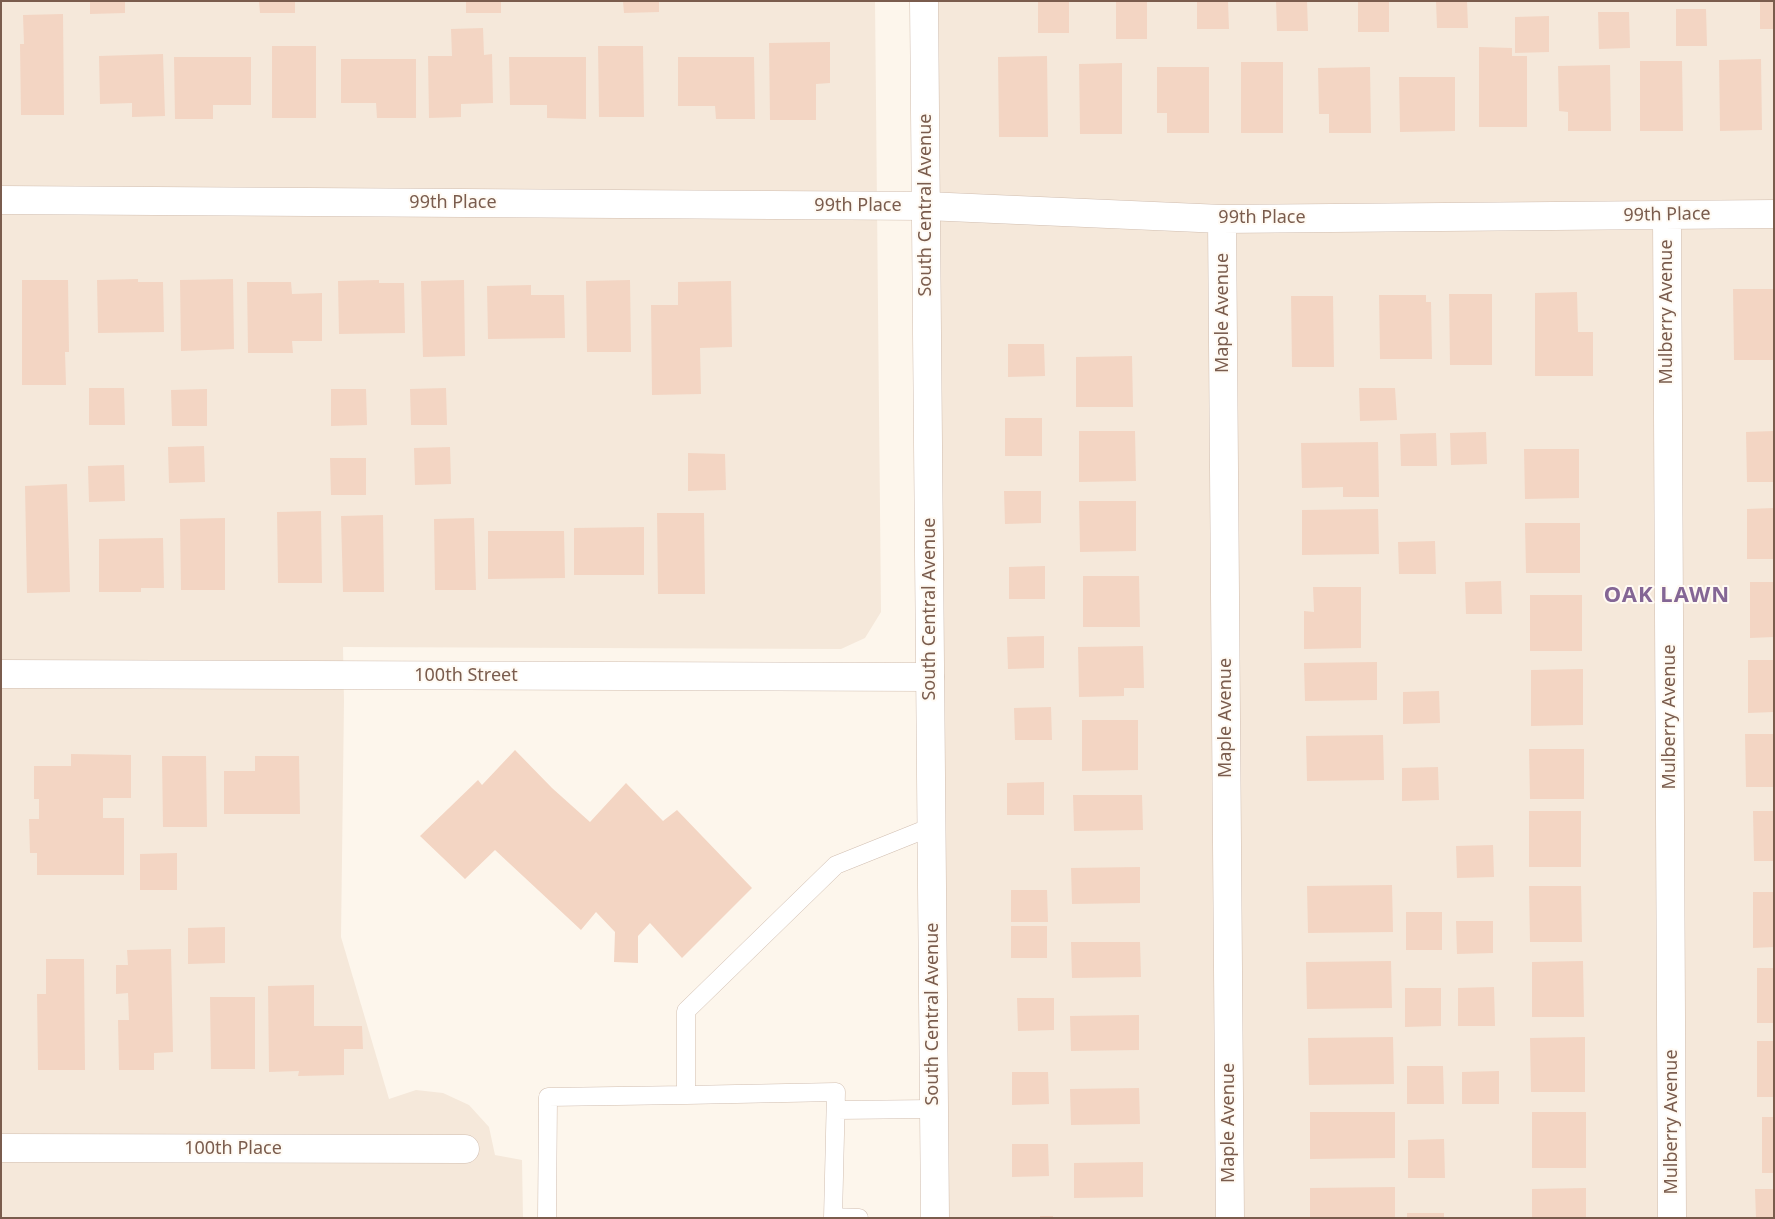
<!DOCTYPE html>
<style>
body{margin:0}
#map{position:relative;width:1775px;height:1219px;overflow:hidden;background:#fdf6ec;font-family:"Noto Sans",sans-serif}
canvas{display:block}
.frame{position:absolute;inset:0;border:2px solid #7a5c4d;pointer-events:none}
</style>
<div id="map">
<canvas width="1775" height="1219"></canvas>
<div class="frame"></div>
</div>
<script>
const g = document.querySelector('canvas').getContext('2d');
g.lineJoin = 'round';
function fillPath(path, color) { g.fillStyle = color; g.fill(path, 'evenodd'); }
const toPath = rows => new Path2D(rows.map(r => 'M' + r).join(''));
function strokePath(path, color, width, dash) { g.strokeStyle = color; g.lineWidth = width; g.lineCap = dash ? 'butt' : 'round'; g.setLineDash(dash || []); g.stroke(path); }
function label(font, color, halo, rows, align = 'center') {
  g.font = font + ' "Noto Sans",sans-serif'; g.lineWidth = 4; g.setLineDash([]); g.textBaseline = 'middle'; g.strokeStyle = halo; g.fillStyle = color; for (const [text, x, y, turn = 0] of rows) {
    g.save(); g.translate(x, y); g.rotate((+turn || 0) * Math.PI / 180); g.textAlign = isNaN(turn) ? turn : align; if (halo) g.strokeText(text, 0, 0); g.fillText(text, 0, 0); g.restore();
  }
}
fillPath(toPath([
 [1,1,875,1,881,612,865,638,841,649,343,647,344,701,341,937,389,1099,416,1090,443,1093,469,1105,489,1127,495,1155,522,1160,523,1218,1,1218],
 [924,1,1774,1,1774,1218,935,1218]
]), '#f5e8da');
fillPath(toPath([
 [90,1,125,1,125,13,90,14],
 [259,1,295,1,295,13,260,13],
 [466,1,501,1,501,13,466,13],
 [623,1,659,1,659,12,624,13],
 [1038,1,1069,1,1069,33,1038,33],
 [1197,1,1228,1,1229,29,1197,29],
 [1276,1,1307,1,1308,31,1277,31],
 [1358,1,1389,1,1389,32,1358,32],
 [1436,1,1467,1,1468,28,1437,28],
 [1760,1,1774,1,1774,29,1760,29],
 [1116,2,1147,2,1147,39,1116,39],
 [1676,9,1706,9,1707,46,1676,46],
 [1598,12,1629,12,1630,48,1599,49],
 [63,14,64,115,21,115,20,44,24,44,23,15],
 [1549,16,1549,52,1515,53,1515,17],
 [483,28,484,55,492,54,493,103,461,104,461,117,429,118,428,56,452,56,451,29],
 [830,42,830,83,816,84,816,120,770,120,769,43],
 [272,46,316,46,316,118,272,118],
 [598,46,643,46,644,117,599,117],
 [1479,47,1512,48,1512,56,1527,56,1527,127,1479,127],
 [163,54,165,116,132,117,132,103,100,104,99,56],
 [1047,56,1048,137,999,137,998,57],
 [174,57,251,57,251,105,213,105,213,119,175,119],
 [509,57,586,57,586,119,547,118,547,105,510,105],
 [678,57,754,57,755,119,716,119,715,106,678,106],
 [341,59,416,59,416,118,377,118,376,103,341,103],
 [1761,59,1762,130,1720,131,1719,60],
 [1640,61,1682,61,1683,131,1640,131],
 [1241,62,1283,62,1283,133,1241,133],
 [1122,63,1122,134,1080,134,1079,64],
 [1610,65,1611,131,1568,131,1568,112,1559,111,1558,66],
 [1157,67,1209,67,1209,133,1167,133,1167,113,1157,113],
 [1370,67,1371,133,1329,133,1329,114,1319,114,1318,68],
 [1399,77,1455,77,1455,131,1400,132],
 [138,279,138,282,163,282,164,332,98,333,97,280],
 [233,279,234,349,181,351,180,280],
 [22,280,68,280,69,352,65,352,66,385,22,385],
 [379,280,379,283,404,283,405,333,339,334,338,281],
 [464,280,465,356,423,357,421,281],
 [630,280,631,352,587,352,586,281],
 [731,281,732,347,700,348,701,394,652,395,651,305,678,305,678,282],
 [247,282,291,282,292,294,322,293,322,341,292,341,293,353,248,353],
 [531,285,531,295,564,295,565,338,488,339,487,286],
 [1733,289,1774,289,1774,360,1734,360],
 [1577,292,1578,332,1593,332,1593,376,1535,376,1535,293],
 [1449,294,1492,294,1492,365,1450,365],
 [1379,295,1426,295,1426,302,1431,302,1432,359,1380,359],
 [1291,296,1333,296,1334,367,1292,367],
 [1008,344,1044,344,1045,376,1008,377],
 [1132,356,1133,407,1076,407,1076,357],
 [89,388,124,388,125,425,89,425],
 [446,388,447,425,411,425,410,389],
 [1359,388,1395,388,1397,420,1360,421],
 [207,389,207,426,172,426,171,390],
 [331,389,366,389,367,425,331,426],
 [1005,418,1042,418,1042,456,1005,456],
 [1079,431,1135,431,1136,481,1079,482],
 [1774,431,1774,482,1747,482,1746,432],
 [1486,432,1487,464,1451,465,1450,433],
 [1436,433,1437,466,1401,466,1400,434],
 [1378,442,1379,497,1343,497,1343,487,1302,488,1301,443],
 [204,446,205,482,169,483,168,447],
 [450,447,451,484,415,485,414,448],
 [1524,449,1579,449,1579,498,1525,499],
 [688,453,725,454,726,490,688,491],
 [330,458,366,458,366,495,331,495],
 [124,465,125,501,89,502,88,466],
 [67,484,70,592,27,593,25,486],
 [1004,491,1041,491,1041,523,1005,524],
 [1079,501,1136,501,1136,551,1080,552],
 [1774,508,1774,559,1747,559,1747,509],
 [1378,509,1379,554,1302,555,1302,510],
 [321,511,322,583,278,583,277,512],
 [657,513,704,513,705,594,658,594],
 [383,515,384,592,343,592,341,516],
 [225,518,225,590,181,590,180,519],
 [474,518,476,590,435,590,434,519],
 [1525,523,1580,523,1580,573,1526,573],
 [644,527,644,575,574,575,574,528],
 [488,531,564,531,565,578,488,579],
 [163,538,164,588,141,588,141,592,99,592,99,539],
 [1435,541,1436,574,1399,574,1398,542],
 [1045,566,1045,599,1009,599,1009,567],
 [1083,576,1139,576,1140,627,1083,627],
 [1501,581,1502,614,1466,614,1465,582],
 [1750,582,1774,582,1774,637,1750,638],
 [1313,587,1361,587,1361,648,1304,649,1304,611,1314,612],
 [1530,595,1582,595,1582,651,1530,651],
 [1044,636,1044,668,1008,669,1007,637],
 [1143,646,1144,688,1124,688,1124,696,1079,697,1078,647],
 [1748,660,1774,660,1774,712,1748,713],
 [1377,662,1377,700,1305,701,1304,663],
 [1583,669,1583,725,1531,726,1531,670],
 [1439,691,1440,723,1403,724,1403,692],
 [1051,707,1052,740,1015,740,1014,708],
 [1082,720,1138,720,1138,770,1082,771],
 [1745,734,1774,734,1774,787,1746,787],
 [1383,735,1384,780,1307,781,1306,736],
 [1529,749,1584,749,1584,799,1530,799],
 [515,750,552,788,590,822,626,783,663,821,677,810,752,888,682,958,650,923,638,936,638,963,614,962,615,932,596,912,581,930,495,850,465,879,420,836,478,780,482,785],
 [71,754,131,755,131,798,103,798,103,818,124,818,124,875,37,875,37,853,30,853,29,819,39,819,39,799,34,799,34,766,71,766],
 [162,756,206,756,207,827,163,827],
 [255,756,299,756,300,814,224,814,224,771,255,771],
 [1438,767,1439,800,1402,801,1402,768],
 [1044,782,1044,815,1007,815,1007,783],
 [1073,795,1142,795,1143,830,1074,831],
 [1529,811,1581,811,1581,867,1529,867],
 [1753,811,1774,811,1774,861,1754,861],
 [1493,845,1494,877,1457,878,1456,846],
 [177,853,177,890,140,890,140,854],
 [1140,867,1140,903,1072,904,1071,868],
 [1392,885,1393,932,1308,933,1307,886],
 [1529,886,1581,886,1582,942,1530,942],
 [1011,890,1047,890,1048,922,1011,922],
 [1753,892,1774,892,1774,947,1753,948],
 [1406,912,1442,912,1442,950,1406,950],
 [1456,921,1493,921,1493,953,1457,954],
 [1011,926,1047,926,1047,958,1011,958],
 [225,927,225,963,188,964,188,928],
 [1071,942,1140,942,1141,977,1072,978],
 [171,949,173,1052,154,1053,154,1070,119,1070,118,1020,129,1020,128,993,116,994,116,965,128,965,127,950],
 [46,959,84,959,85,1070,38,1070,37,994,46,994],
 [1391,961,1392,1008,1307,1009,1306,962],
 [1583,961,1584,1017,1532,1017,1532,962],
 [1757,968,1774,968,1774,1023,1757,1023],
 [314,985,314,1026,362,1026,363,1049,344,1049,344,1075,298,1076,299,1071,269,1072,268,986],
 [1494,987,1495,1026,1458,1026,1458,988],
 [1405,988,1441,988,1441,1026,1405,1027],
 [210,997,255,997,255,1069,211,1069],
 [1017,998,1054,998,1054,1030,1018,1031],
 [1139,1015,1139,1050,1071,1051,1070,1016],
 [1393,1037,1394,1084,1309,1085,1308,1038],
 [1585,1037,1585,1092,1531,1092,1530,1038],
 [1757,1041,1774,1041,1774,1097,1757,1097],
 [1407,1066,1443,1066,1444,1104,1407,1104],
 [1499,1071,1499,1104,1462,1104,1462,1072],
 [1012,1072,1048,1072,1049,1104,1012,1105],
 [1139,1088,1140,1124,1071,1125,1070,1089],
 [1310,1112,1395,1112,1395,1158,1310,1159],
 [1532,1112,1586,1112,1586,1168,1532,1168],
 [1762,1117,1774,1117,1774,1173,1762,1173],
 [1444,1139,1445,1178,1408,1178,1408,1140],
 [1012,1144,1048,1144,1049,1176,1012,1177],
 [1143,1162,1143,1197,1074,1198,1074,1163],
 [1395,1187,1395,1218,1310,1218,1310,1188],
 [1586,1188,1586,1218,1532,1218,1532,1189],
 [1755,1189,1774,1189,1774,1218,1756,1218],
 [1407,1213,1444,1213,1444,1218,1407,1218],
 [1040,1216,1053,1216,1053,1218,1040,1218]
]), '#f3d5c3');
const service = toPath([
 [836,1110,934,1109],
 [833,1217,859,1218],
 [547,1218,548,1097,686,1095],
 [833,1218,836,1092,686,1095,686,1011,836,865,931,827]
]);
const minor = toPath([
 [1,200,926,206,1222,219,1774,214],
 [1667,216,1672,1218],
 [1222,219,1230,1218],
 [1,674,930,677],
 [1,1148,465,1149]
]);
const tertiary = toPath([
 [924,1,935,1218]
]);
strokePath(service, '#d1beb0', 19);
strokePath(minor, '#d1beb0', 29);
strokePath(tertiary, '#d1beb0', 29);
strokePath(service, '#fff', 18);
strokePath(minor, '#fff', 28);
strokePath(tertiary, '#fff', 28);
label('18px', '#7a5c4d', '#fffaf3', [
 ["99th Place",453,203],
 ["South Central Avenue",926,205,-90],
 ["99th Place",858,206],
 ["99th Place",1667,215,-1],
 ["99th Place",1262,218],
 ["Mulberry Avenue",1667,312,-90],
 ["Maple Avenue",1223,313,-90],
 ["South Central Avenue",930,609,-90],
 ["100th Street",466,676],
 ["Mulberry Avenue",1670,717,-90],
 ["Maple Avenue",1226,718,-90],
 ["South Central Avenue",933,1014,-90],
 ["Mulberry Avenue",1672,1122,-90],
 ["Maple Avenue",1229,1123,-90],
 ["100th Place",233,1149]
]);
g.letterSpacing = '1px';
label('bold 22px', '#846695', '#fffaf3', [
 ["OAK LAWN",1667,596]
]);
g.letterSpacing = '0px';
</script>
